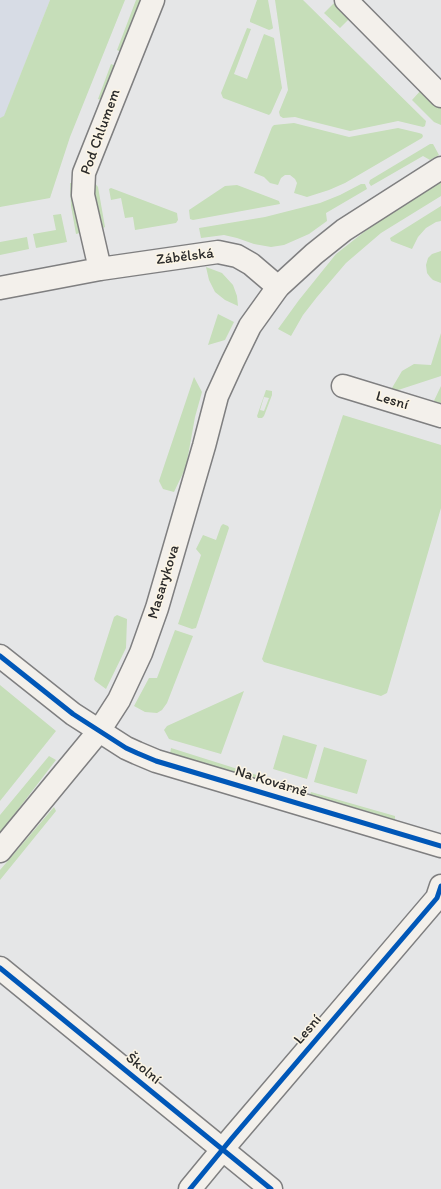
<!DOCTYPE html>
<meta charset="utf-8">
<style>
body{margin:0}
canvas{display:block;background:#e5e6e7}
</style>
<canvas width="441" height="1189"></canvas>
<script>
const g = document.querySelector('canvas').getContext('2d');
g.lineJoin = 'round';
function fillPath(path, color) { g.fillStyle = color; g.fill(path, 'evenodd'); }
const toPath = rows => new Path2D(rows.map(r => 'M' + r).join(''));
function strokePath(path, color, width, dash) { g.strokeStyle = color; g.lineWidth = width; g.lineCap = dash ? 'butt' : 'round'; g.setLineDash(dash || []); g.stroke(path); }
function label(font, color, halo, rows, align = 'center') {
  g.font = font + ' Itim,sans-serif'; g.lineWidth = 3; g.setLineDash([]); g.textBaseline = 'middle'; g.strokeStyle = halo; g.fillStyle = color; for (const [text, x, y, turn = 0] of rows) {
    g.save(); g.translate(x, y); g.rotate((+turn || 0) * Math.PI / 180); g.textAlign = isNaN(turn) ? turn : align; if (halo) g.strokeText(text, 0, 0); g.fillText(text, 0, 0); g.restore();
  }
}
fillPath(toPath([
 [0,0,50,0,4,117,0,118]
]), '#d7dce5');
fillPath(toPath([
 [50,0,125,0,70,137,50,198,0,207,0,118,4,116],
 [136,0,141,0,121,52,117,50],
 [257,0,268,0,273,28,272,29,269,30,250,22,250,20],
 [275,0,303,0,426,121,425,126,423,127,398,121,350,131,306,120,295,117,283,118,280,116,279,112,288,90],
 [335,2,350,18,340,28,324,13],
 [247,28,251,29,234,74,247,79,264,34,274,38,282,88,271,113,269,115,223,98,221,93],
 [111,64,116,66,103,101,98,99],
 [422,89,441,108,441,125,434,122,412,100],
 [294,123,349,137,398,128,419,133,422,134,423,136,422,138,345,183,329,190,307,197,294,193,297,183,295,179,290,175,285,175,281,178,278,185,270,183,264,177,254,173,272,127,274,125],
 [430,144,433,144,439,155,430,160,423,156,371,186,369,183,370,180],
 [441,182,441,196,381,233,346,263,317,297,303,315,291,336,278,329,299,300,336,254,364,232,406,203],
 [70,183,74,183,73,195,80,233,76,234,71,206],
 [95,183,98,187,105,227,101,229,96,215,93,185],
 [361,184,365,184,367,189,326,213,327,221,309,234,284,245,271,247,254,244,237,238,224,235,201,238,199,228,265,217,320,203,340,195],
 [237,185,279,201,280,204,193,220,190,219,189,210,225,186],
 [111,188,177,213,178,220,176,223,135,230,133,217,125,218,121,198,111,200,109,189],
 [441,206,441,221,436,222,426,228,418,237,412,249,391,241,390,238],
 [61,214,67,242,36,248,33,234,56,230,53,215],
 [27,237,29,249,0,255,0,242],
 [441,251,441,283,433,280,430,277,427,273,426,265,428,258,432,254],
 [206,267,222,273,233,285,237,296,238,306,225,300,215,292,209,280],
 [218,314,234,322,225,340,208,345],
 [441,333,441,376,389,393,402,371,414,364,431,365],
 [194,377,202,392,195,417,186,467,174,492,163,489,159,481],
 [441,386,441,410,431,407],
 [266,390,272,391,272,395,264,416,262,418,258,418,257,416],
 [264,397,269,398,264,411,260,410],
 [343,415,441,445,441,508,387,693,381,696,264,662,262,659],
 [223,524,228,526,229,528,196,628,192,629,178,624,201,555,196,549,203,535,216,540,221,526],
 [117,615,127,619,126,648,106,689,95,681,94,679,114,617],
 [175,630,193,636,167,703,162,710,157,713,145,712,134,706,149,678,157,678],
 [0,685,56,731,0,801],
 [244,691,221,754,169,739,164,730,167,726],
 [283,735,317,745,307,779,273,769],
 [324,747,367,760,357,794,314,782],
 [171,748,263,777,262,782,170,754],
 [49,756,56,760,0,833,0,815],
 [271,779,302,788,302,794,269,784],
 [311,792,395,816,395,822,309,796],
 [54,807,56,811,0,880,0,870]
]), '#c6deb9');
const minor = toPath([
 [346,0,441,96],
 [100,269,83,195,84,173,153,0],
 [0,288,100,269,218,252,237,256,251,264,278,287],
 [343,386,441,416],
 [0,656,73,714,126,748,137,753,156,761,441,846],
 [0,968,271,1189],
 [190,1189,232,1138,437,898,441,886]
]);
const major = toPath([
 [0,851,99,731,119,700,141,653,157,608,204,446,217,396,233,361,250,326,278,287,314,254,344,230,441,168]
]);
strokePath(minor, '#7f7f80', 25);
strokePath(major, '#7f7f80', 25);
strokePath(minor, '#f3f0eb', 22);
strokePath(major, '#f3f0eb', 22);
strokePath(toPath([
 [0,656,73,714,126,748,137,753,156,761,441,846],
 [0,968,271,1189],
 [190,1189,232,1138,437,898,441,886]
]), '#0057b8', 5);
label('15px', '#2b2b2b', '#fcf5e5', [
 ["Pod Chlumem",101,132,-70],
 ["Zábělská",185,257,-7],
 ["Lesní",392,401,17],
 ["Masarykova",164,582,-73],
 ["Na Kovárně",271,782,17],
 ["Lesní",308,1030,-49],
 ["Školní",143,1069,39]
]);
</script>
